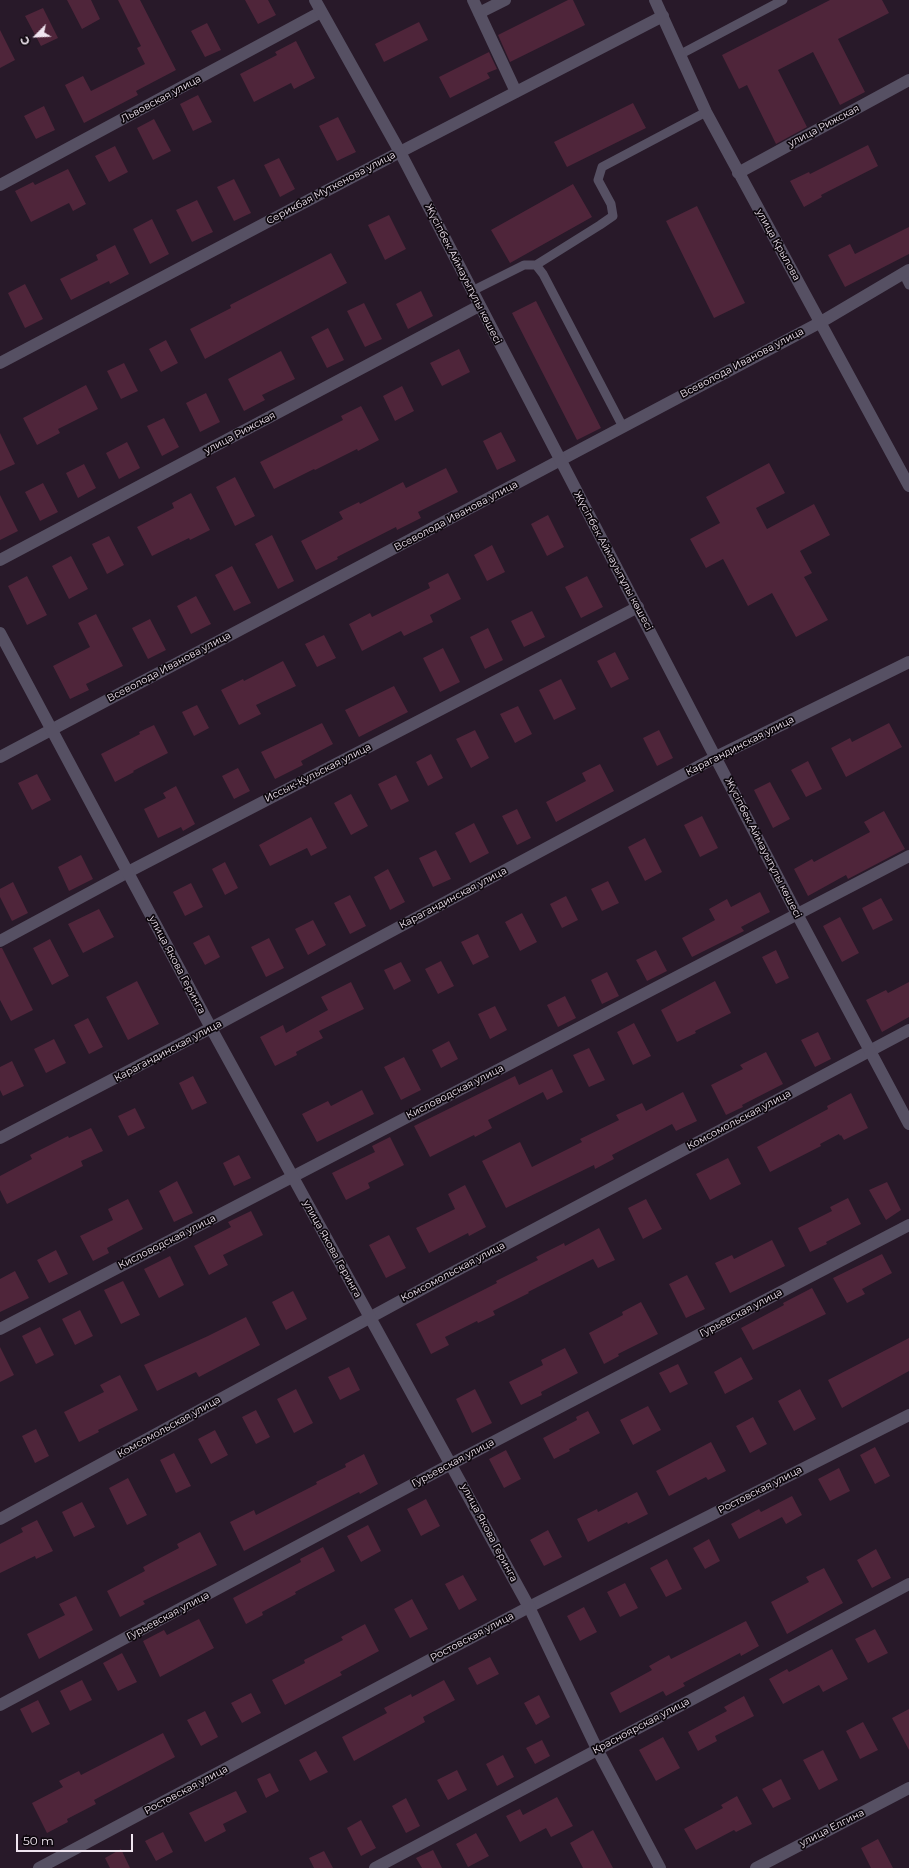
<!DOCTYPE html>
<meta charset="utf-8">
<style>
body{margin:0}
#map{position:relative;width:909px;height:1868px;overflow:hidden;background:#281929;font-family:Montserrat,sans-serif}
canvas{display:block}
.north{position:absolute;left:16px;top:16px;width:40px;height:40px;-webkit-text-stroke:3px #0d070d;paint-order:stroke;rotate:246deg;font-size:11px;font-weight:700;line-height:16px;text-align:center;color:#f0e5f0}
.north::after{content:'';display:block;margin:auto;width:14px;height:18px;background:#f0e5f0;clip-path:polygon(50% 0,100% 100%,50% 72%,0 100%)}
.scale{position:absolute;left:16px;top:1834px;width:117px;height:18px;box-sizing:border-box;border:2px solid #f0e5f0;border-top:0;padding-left:5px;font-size:12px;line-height:14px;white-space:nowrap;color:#f0e5f0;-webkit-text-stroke:3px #0d070d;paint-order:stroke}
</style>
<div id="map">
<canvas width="909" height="1868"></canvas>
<div class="north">С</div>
<div class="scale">50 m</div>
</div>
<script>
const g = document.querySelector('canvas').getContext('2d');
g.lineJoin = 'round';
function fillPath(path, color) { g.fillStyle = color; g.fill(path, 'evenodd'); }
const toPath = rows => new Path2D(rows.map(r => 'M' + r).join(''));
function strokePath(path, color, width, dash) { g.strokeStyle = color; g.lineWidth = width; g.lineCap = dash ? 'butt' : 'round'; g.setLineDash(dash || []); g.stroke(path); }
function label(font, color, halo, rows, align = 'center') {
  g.font = font + ' Montserrat,sans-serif'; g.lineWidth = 3.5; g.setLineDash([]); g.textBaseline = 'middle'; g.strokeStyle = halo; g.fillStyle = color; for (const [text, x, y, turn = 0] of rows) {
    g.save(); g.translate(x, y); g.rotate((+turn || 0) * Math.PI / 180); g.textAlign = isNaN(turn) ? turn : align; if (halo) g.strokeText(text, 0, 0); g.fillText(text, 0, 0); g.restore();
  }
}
fillPath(toPath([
 [67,0,91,0,100,19,82,29],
 [118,0,140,0,176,70,136,91,138,95,84,123,65,85,83,76,91,91,145,64,137,48,141,46],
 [245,0,268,0,276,15,258,24],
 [568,0,573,0,585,25,510,62,498,35],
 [830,0,882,0,889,13,838,39,865,92,840,105,813,52,778,70,807,127,776,144,747,85,739,89,722,55],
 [43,8,58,38,41,46,25,16],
 [419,22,428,40,384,62,375,44],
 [207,23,221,50,205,57,191,31],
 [0,30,15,60,0,68],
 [296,41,315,78,294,89,291,83,254,102,240,74,277,55,275,52],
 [489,52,497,69,487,73,490,78,450,98,439,77],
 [198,95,212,122,193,131,180,104],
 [633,103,646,128,567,167,554,142],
 [44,106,55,130,36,139,24,116],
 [338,117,356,152,337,161,319,126],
 [154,119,171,151,153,160,137,128],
 [868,145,878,166,821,195,822,197,804,207,790,181,809,172,810,174],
 [115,146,128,172,109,182,95,156],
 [279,158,295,189,280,197,264,165],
 [68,169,86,204,73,211,69,203,31,222,15,191,33,182,35,185],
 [234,179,251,213,234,221,217,187],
 [573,184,592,217,510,263,491,230],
 [197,200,213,232,192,242,176,210],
 [697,206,745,303,714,318,666,221],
 [389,215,406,249,385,260,368,225],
 [152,219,169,254,150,264,133,229],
 [909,227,909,254,845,287,828,255,850,244,855,254],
 [115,245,129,274,110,284,109,281,71,300,60,279,98,260,96,255],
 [331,253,347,283,205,359,190,329,231,308,230,305],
 [25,284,43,319,25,328,8,293],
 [421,291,433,316,408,329,396,304],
 [536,301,601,428,577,440,512,313],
 [364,303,382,339,365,347,347,311],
 [328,328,344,360,327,368,311,337],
 [166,340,178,363,161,372,149,349],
 [459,349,470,372,442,386,430,363],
 [281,351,295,379,262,395,265,400,244,411,228,379],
 [124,363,138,391,121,399,107,371],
 [86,385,98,409,58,429,60,433,37,445,23,418],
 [402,386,414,411,395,421,383,396],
 [206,393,220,422,200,432,186,403],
 [361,406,379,440,358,451,357,449,315,470,314,469,274,489,260,462,343,420,341,416],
 [164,418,179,447,162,456,147,426],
 [501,432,516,461,497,470,483,441],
 [0,433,15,464,0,471],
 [127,442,140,468,119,479,106,453],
 [769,463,785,493,756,508,767,529,814,504,830,535,800,551,812,573,804,577,828,620,796,637,772,593,748,606,723,559,706,568,690,539,720,523,706,497],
 [84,464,96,488,78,498,66,473],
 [446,468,458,492,418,512,421,518,397,530,396,527,337,557,338,559,316,570,301,541,343,519,339,512,359,502,360,504,403,482,406,488],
 [235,477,255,516,235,526,216,487],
 [43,483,58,512,40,521,25,492],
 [191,493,210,530,190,540,189,538,152,556,137,527,174,508,172,503],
 [0,495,18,531,0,540],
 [548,515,564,547,547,556,531,524],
 [272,535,294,581,278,589,255,544],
 [109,536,124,565,107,574,92,544],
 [492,545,505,572,487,581,474,555],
 [71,556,88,589,69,599,52,566],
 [232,566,251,603,234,611,215,575],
 [448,573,461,599,430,615,433,622,404,636,401,631,362,651,349,624,370,613,372,617,430,588,428,583],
 [27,576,47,615,27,625,8,586],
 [587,576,603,607,581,618,565,587],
 [196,596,211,624,191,634,177,606],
 [532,611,545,637,524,647,511,621],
 [96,614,123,666,86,684,89,690,70,699,53,666,90,647,78,623],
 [150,619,166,650,148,659,132,628],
 [488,628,503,660,485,669,470,637],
 [324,635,336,658,317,667,305,644],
 [443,648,460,682,440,692,423,658],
 [615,652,629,679,611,688,597,661],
 [283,661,296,686,256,705,261,714,239,725,221,690,243,679,244,681],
 [561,679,576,709,554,720,539,690],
 [394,686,408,712,359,737,345,710],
 [197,705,209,728,194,736,182,712],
 [518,706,532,734,515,743,500,714],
 [322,723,333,744,301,761,303,765,275,779,261,752],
 [889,723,902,747,846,777,831,748,850,738,852,742],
 [154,725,168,753,133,771,134,772,115,782,101,754,140,734,139,732],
 [475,730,489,758,471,768,456,739],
 [659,730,673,758,657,766,643,738],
 [431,754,443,778,428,786,416,762],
 [808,761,822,789,806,797,791,770],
 [600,764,614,791,556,822,546,802,586,781,582,773],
 [238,768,250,791,234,799,222,776],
 [37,774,51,800,32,810,18,783],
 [396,775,409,801,391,810,378,784],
 [770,782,790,819,773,828,754,790],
 [176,786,195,824,183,831,181,827,158,838,144,809,166,798,163,793],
 [351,794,368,826,351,835,334,803],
 [517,809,531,838,517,845,502,816],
 [884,811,905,849,848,879,846,875,808,896,794,869,812,859,814,862,870,832,864,822],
 [702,816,718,848,700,857,684,825],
 [311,817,327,848,311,856,307,848,270,866,259,845],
 [474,823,489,853,470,863,455,833],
 [645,838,662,872,645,881,628,847],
 [436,850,451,879,433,887,419,858],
 [81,855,93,879,69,891,58,867],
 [225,862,238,888,225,895,212,869],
 [388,869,405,902,390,910,374,877],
 [608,881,619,903,602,911,591,889],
 [13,882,28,913,12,921,0,897,0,889],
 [191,883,203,907,185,916,173,892],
 [760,892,770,912,741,927,744,931,692,957,682,938,715,920,709,909,727,899,731,907],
 [350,895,366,926,350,934,334,903],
 [566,896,578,920,562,928,550,904],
 [881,898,893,920,873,930,862,908],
 [99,909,114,937,83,953,68,924],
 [522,913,537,942,520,951,505,922],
 [840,917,859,953,842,962,823,926],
 [313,920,326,945,308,955,295,929],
 [478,934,489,957,473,965,461,942],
 [209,935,220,957,205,965,193,943],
 [269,938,284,968,266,977,251,947],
 [50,939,69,976,52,985,33,948],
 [0,948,2,948,33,1010,11,1021,0,1000],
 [656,950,667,971,647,981,636,960],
 [776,950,789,978,776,984,762,957],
 [441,961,454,986,438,994,425,969],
 [401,962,411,981,394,990,384,970],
 [607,972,619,996,602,1004,591,980],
 [137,981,159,1024,128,1040,106,997],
 [715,981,731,1013,695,1031,696,1033,677,1042,661,1010],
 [351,982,364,1009,319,1031,323,1038,296,1052,297,1055,275,1066,260,1037,283,1025,286,1033,328,1010,321,997],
 [909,982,909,1017,882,1032,866,1000,886,990,888,993],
 [565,996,576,1018,558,1027,547,1005],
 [495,1006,507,1030,490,1039,478,1014],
 [88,1018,103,1047,89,1054,74,1025],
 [634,1023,651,1056,633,1065,617,1032],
 [818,1032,831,1059,815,1067,801,1040],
 [54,1039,66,1063,46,1073,34,1049],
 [449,1041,458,1059,441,1068,432,1050],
 [589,1048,605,1080,589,1087,573,1055],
 [766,1052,783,1084,742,1105,743,1107,726,1115,711,1085,743,1069,740,1065],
 [404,1057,421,1090,401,1100,384,1067],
 [12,1061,24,1086,3,1096,0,1090,0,1067],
 [552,1069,563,1092,547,1100,543,1092,488,1120,492,1128,475,1137,474,1135,430,1157,414,1126,515,1076,519,1085],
 [193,1076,207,1103,192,1110,179,1083],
 [362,1090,374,1114,317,1142,302,1114,328,1101,331,1106],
 [683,1092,697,1121,676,1131,672,1124,612,1155,614,1159,595,1169,594,1165,506,1208,482,1161,520,1142,532,1167,582,1142,580,1139,619,1120,616,1115,642,1103,646,1111],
 [851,1093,868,1128,844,1140,841,1135,840,1136,839,1134,820,1144,821,1146,770,1172,757,1147,828,1109,827,1106],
 [135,1108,145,1128,128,1136,118,1116],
 [91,1128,103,1151,81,1161,83,1166,7,1204,0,1190,0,1176,32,1159,30,1155,68,1136,69,1138],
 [390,1137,404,1165,368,1183,370,1188,346,1200,332,1173,375,1152,372,1146],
 [239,1155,251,1178,234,1186,223,1163],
 [728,1158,741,1184,710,1200,696,1174],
 [177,1181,193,1213,174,1222,159,1191],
 [887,1182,901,1210,886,1220,869,1190],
 [465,1185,486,1227,469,1236,468,1233,429,1253,416,1228,455,1209,448,1194],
 [848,1198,861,1224,826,1242,827,1244,810,1252,798,1228,832,1211,830,1207],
 [128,1199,143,1229,107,1248,109,1253,93,1261,80,1236,113,1220,108,1209],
 [646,1199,662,1229,643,1239,628,1208],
 [251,1211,263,1235,223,1255,228,1265,209,1275,194,1246,231,1227,228,1222],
 [599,1228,615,1260,598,1268,593,1259,528,1292,529,1293,493,1311,495,1315,478,1323,477,1321,445,1337,449,1345,431,1354,416,1324,497,1283,496,1281,538,1260,536,1257,564,1243,565,1246],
 [389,1235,406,1268,386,1278,369,1245],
 [772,1240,785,1266,730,1293,715,1263,732,1255,734,1259],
 [56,1250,68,1274,49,1283,37,1260],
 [882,1254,892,1273,862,1289,865,1294,847,1303,833,1278],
 [170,1256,184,1285,159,1298,144,1269],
 [15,1271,29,1298,0,1312,0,1279],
 [687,1275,705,1309,686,1318,669,1284],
 [123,1281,140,1315,121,1324,104,1290],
 [812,1288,826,1314,753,1350,741,1328,784,1305,783,1303],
 [293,1291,307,1319,286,1330,272,1302],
 [641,1302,658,1334,618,1354,619,1356,604,1364,589,1333,623,1315,622,1312],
 [80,1310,93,1336,75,1345,62,1319],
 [246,1317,260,1345,199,1377,196,1372,157,1391,144,1365,208,1336],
 [40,1327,54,1355,36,1364,22,1336],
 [909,1338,909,1371,842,1408,828,1380],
 [0,1347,14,1375,0,1382],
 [565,1348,578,1373,541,1392,542,1395,521,1405,509,1382,543,1365,541,1360],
 [741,1357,753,1379,725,1394,714,1372],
 [678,1364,688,1384,670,1393,659,1373],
 [349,1367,360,1390,340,1400,328,1377],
 [120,1375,138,1410,98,1430,99,1432,79,1442,64,1412,104,1392,100,1385],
 [296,1389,313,1423,294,1433,277,1399],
 [475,1389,492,1423,472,1433,456,1399],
 [800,1389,816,1419,794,1431,778,1401],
 [648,1406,661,1430,633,1445,620,1420],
 [256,1410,270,1437,256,1444,242,1417],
 [588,1411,600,1433,569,1449,570,1451,554,1459,543,1438,577,1420,576,1417],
 [753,1417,767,1444,750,1453,736,1426],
 [36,1429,49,1456,35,1463,22,1436],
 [215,1430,228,1455,211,1464,198,1439],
 [711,1442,726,1471,708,1480,706,1477,669,1496,656,1471],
 [875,1447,890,1476,875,1484,860,1455],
 [506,1450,521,1479,504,1488,489,1459],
 [174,1453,191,1486,176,1493,160,1460],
 [364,1454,378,1484,360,1494,359,1492,244,1551,230,1522,254,1510,256,1515,317,1484,316,1482,346,1467,345,1464],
 [839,1468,850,1491,830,1501,818,1479],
 [128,1478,147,1515,127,1525,109,1488],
 [637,1492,648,1514,628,1524,627,1522,588,1542,577,1519,597,1509,598,1512],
 [792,1496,802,1515,786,1524,782,1517,739,1539,731,1524,759,1509,761,1512],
 [426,1499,440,1526,421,1536,407,1509],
 [82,1502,95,1527,74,1537,62,1512],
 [37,1520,53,1551,36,1559,35,1556,0,1573,0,1544,23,1532,21,1528],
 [368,1525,381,1551,361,1562,347,1536],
 [548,1530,562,1557,544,1566,530,1540],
 [200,1532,217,1565,143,1601,145,1604,120,1617,107,1591,145,1571,143,1567,179,1548,177,1544],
 [709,1539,720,1561,705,1569,693,1548],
 [323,1547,335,1571,295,1592,296,1594,262,1612,263,1615,246,1624,233,1598,301,1562,300,1559],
 [876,1549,891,1578,872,1588,857,1560],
 [667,1559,682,1589,666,1597,650,1568],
 [824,1568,843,1603,787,1634,771,1602,809,1582,806,1577],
 [463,1575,477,1600,459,1610,445,1584],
 [625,1583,638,1608,620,1617,607,1592],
 [76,1596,93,1630,39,1659,27,1634,65,1615,59,1604],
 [412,1599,428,1629,410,1638,394,1609],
 [584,1607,597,1632,580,1641,567,1616],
 [199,1619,214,1648,160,1677,143,1641,164,1630,167,1635],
 [746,1621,759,1646,741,1656,740,1653,683,1683,685,1686,666,1696,663,1691,620,1713,610,1693,652,1670,649,1666,669,1655,671,1659],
 [365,1624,379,1651,340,1672,342,1675,285,1705,272,1680,305,1663,304,1660,343,1640,341,1637],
 [875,1629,888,1653,868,1663,855,1639],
 [832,1649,848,1679,823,1692,819,1685,783,1704,769,1679,787,1669,789,1672],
 [122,1653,137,1682,118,1691,103,1663],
 [490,1657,499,1674,477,1685,468,1668],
 [82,1680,92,1700,70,1711,60,1691],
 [444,1680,455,1700,423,1717,425,1722,354,1761,342,1737,387,1713,384,1708,411,1694,412,1697],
 [251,1693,261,1713,242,1723,231,1703],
 [539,1695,550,1717,536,1725,524,1703],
 [744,1696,754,1716,715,1736,717,1741,698,1751,688,1732,727,1711,724,1707],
 [38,1700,50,1724,32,1733,20,1709],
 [909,1709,909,1750,892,1718],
 [205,1711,218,1737,201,1746,187,1720],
 [863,1722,878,1750,860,1759,846,1731],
 [163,1733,175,1757,94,1800,96,1804,67,1819,68,1822,47,1833,32,1803,63,1787,59,1781,79,1771,81,1775],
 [663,1737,680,1768,656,1781,639,1750],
 [542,1740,550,1756,535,1764,526,1748],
 [823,1750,838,1780,819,1790,803,1760],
 [316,1751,328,1772,310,1781,299,1760],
 [503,1755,514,1777,497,1786,486,1764],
 [457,1770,467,1790,448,1800,437,1780],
 [270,1773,279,1791,266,1798,257,1779],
 [781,1779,791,1799,773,1808,762,1789],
 [236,1791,247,1812,223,1824,226,1831,205,1842,189,1813],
 [737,1796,752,1824,736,1832,734,1830,696,1850,684,1829,723,1808,721,1805],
 [557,1797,573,1826,551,1837,546,1828,520,1842,506,1816,520,1809,523,1815],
 [406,1798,420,1826,406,1833,392,1806],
 [361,1820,376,1848,361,1856,347,1828],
 [593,1830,613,1868,583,1868,570,1843],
 [163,1832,173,1852,156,1861,145,1841],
 [476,1833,489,1856,468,1867,456,1844],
 [878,1839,893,1868,871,1868,861,1848],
 [121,1849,130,1868,110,1868,105,1858],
 [433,1850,442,1868,422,1868,416,1858],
 [324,1851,333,1868,314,1868,309,1858]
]), '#4f253a');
strokePath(toPath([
 [681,54,783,0],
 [536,265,600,225,613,216,611,204,598,180,602,167,706,112],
 [903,273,909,285],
 [472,291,524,265,536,265,543,274,623,427]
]), '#565063', 9);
strokePath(toPath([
 [473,0,516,92],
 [655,0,706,112,909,486],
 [479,13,505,0],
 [738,173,909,80],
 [0,185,321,12],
 [0,363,400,152,663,16],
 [0,560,479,306],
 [0,757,821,322,909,270],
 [0,941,128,872,638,607],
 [0,1138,211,1028,716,757,909,662],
 [0,1329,909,856],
 [0,1519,450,1274,909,1030],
 [0,1705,451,1464,909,1225],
 [39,1868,529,1607,909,1415],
 [375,1868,909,1584]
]), '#565063', 12);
strokePath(toPath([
 [315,0,400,152,797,914,909,1124],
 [0,633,211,1028,529,1607,597,1749,660,1868],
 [756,1868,909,1788]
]), '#565063', 12);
label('10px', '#f0e5f0', '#0d070d', [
 ["Львовская улица",161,99,-28],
 ["улица Рижская",824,126,-28],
 ["Серикбая Муткенова улица",331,188,-28],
 ["улица Крылова",778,245,61],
 ["Жүсіпбек Аймауытұлы көшесі",463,274,63],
 ["Всеволода Иванова улица",742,363,-28],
 ["улица Рижская",240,433,-28],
 ["Всеволода Иванова улица",456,516,-28],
 ["Жүсіпбек Аймауытұлы көшесі",613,561,62],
 ["Всеволода Иванова улица",169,667,-28],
 ["Карагандинская улица",740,746,-27],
 ["Иссык-Кульская улица",318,773,-27],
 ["Жүсіпбек Аймауытұлы көшесі",763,848,63],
 ["Карагандинская улица",453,898,-28],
 ["улица Якова Геринга",177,965,62],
 ["Карагандинская улица",168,1051,-28],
 ["Кисловодская улица",455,1092,-27],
 ["Комсомольская улица",739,1120,-28],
 ["Кисловодская улица",167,1242,-27],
 ["улица Якова Геринга",332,1249,61],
 ["Комсомольская улица",453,1272,-28],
 ["Гурьевская улица",741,1313,-28],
 ["Комсомольская улица",169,1427,-29],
 ["Гурьевская улица",453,1463,-28],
 ["Ростовская улица",760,1490,-27],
 ["улица Якова Геринга",489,1533,62],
 ["Гурьевская улица",168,1616,-28],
 ["Ростовская улица",472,1637,-28],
 ["Красноярская улица",641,1726,-28],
 ["Ростовская улица",186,1790,-28],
 ["улица Елгина",832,1828,-27]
]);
</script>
